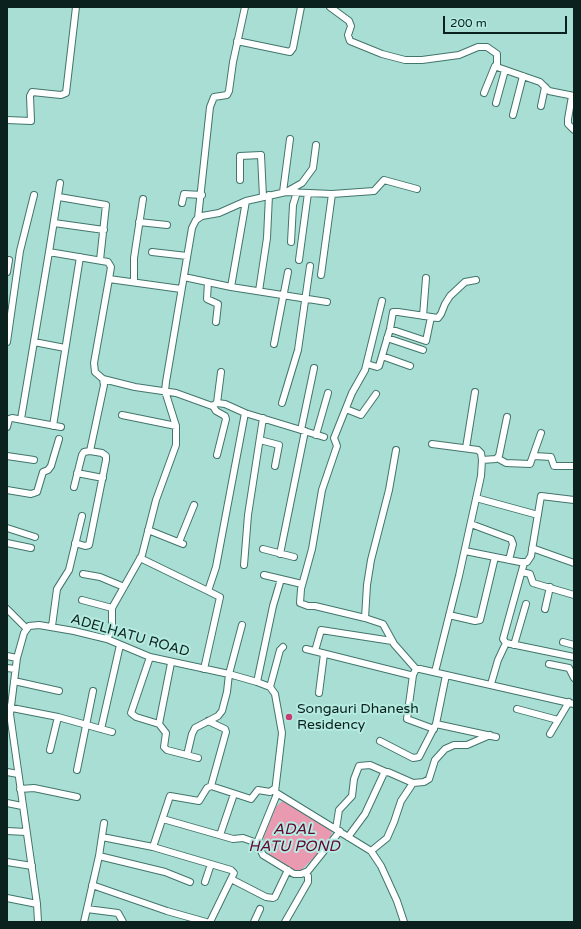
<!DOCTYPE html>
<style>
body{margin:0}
#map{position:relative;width:581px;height:929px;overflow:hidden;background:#a8ded3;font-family:"Varela Round",sans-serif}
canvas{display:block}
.frame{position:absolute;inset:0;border:8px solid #0b211d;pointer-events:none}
.scale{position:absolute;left:443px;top:16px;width:124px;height:18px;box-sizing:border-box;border:2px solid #0b211d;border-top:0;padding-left:5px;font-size:12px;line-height:14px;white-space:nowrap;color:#0b211d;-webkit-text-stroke:3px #b5ebe0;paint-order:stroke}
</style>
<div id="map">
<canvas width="581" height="929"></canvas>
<div class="frame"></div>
<div class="scale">200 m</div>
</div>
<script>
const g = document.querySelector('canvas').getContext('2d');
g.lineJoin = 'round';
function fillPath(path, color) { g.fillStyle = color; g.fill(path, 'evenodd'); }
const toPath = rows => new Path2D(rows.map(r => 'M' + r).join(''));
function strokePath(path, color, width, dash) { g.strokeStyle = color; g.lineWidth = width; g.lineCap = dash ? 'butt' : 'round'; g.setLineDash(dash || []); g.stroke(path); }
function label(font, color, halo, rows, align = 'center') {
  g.font = font + ' "Varela Round",sans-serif'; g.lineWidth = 4; g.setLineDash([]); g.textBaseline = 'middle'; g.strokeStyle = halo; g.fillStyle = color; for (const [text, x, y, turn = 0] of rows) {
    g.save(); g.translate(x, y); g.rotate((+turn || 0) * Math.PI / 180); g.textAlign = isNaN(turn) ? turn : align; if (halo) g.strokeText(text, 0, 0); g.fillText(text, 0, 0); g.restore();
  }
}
fillPath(toPath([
 [285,801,332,830,331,836,319,853,298,873,272,857,263,847,264,837,276,807,281,802]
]), '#e99ab1');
const minor = toPath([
 [330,7,349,21,351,26,348,35,350,41,382,54,405,60,422,60,459,55,478,47,487,47,497,54,497,67,540,82,549,91,574,96],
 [237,41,290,52,293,48,301,7],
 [484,93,495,66],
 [572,96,568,119,568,124,574,130],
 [496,103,505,70],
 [541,106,545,87],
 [513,115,523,76],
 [7,120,31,121,30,96,32,92,61,95,66,93,76,7],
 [240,180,240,156,261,155,263,197],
 [283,192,290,139],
 [286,192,332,194,374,191,384,180,417,189],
 [59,197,106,205,100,260],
 [246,201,286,192,302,183,313,168,316,145],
 [182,203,184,194,202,195],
 [198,218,210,107,214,97,227,95,229,91,233,62,245,7],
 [139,222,167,225],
 [54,223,104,230],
 [291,242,293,205,297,192],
 [49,252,60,183],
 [152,252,187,256],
 [299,260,308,193],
 [7,272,9,260],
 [321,275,332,194],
 [134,282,134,258,143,199],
 [208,282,207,299,218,304,216,322],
 [231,287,327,302],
 [259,291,267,238,269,195],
 [382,301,365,370,352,393,334,438,337,446,322,490,312,549,301,589,300,603,308,606,315,606,365,618,383,624,394,644,416,669],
 [423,316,426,278],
 [390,329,426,341,431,317],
 [387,338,423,350],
 [7,342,20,251,34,195],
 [34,342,65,348],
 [274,344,288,272],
 [382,356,410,366],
 [367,364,377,367,379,366,390,329,393,312,398,312,438,318,441,314,445,304,450,296,465,282,476,280],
 [103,379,135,387,176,393,212,406,217,403,225,404,245,413,324,437],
 [217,403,221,372],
 [282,403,298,350,310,266],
 [213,406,216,411,225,416,226,419,217,455],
 [346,409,361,415,376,394],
 [122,415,176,426],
 [21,419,49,252,108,262,111,267,109,279],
 [53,426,80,257],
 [7,427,9,419,12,418,61,427],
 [301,430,314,368],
 [316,435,328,393],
 [260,440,279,445,275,466],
 [432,444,478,450,481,453,482,460,481,476,459,576,435,672],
 [466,448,475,392],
 [7,456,34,460],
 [534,456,551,457,554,466,574,466],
 [497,458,506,463,530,464,541,433],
 [482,460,496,459,499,456,507,417],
 [77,473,103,478],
 [74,487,82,455,84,452,90,451],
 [7,490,31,494,37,492,43,472,48,470,51,466,59,439],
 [476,498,538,515],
 [471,524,511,539,513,544,509,560],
 [7,528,35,537],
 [148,530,183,544],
 [179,542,194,505],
 [7,543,31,548],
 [75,543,85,546,89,545,106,460,106,456,102,453,90,451,104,385,103,379,95,372,94,363,109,279,181,289],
 [532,548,574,563],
 [263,549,294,557],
 [465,551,520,562,527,562,531,556,541,496,574,500],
 [280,554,305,431],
 [140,558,208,591,216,567,245,413],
 [244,565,248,515,263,418],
 [522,572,530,574,533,583,574,595],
 [83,574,100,577,124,587],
 [264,575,302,584],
 [82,600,112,608],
 [7,609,27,629],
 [545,609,550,587],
 [449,615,475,621,480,620,495,557],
 [365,618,367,585,371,560,389,490,396,450],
 [52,626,57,589,69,570,82,516],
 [107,639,112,629,112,608,142,555,156,500,176,445,176,426,165,391,166,382,192,228,196,220,202,216,219,213,246,201,231,287,184,277],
 [563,642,574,645],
 [506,643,503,639,524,563],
 [514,645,526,604],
 [306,649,410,675,413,675,416,669,420,669,574,704],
 [315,651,321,630,392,641],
 [7,656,17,658],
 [150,657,131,713,136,717,159,724],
 [171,663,159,724,166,733,164,747,167,750,198,758],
 [549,664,569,668,574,678],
 [7,668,15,669],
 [204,669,220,597,208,591],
 [413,675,407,719,434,729],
 [14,681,59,691],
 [257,682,273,606,281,579],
 [491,684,498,660,506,643,574,657],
 [270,687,280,650,283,647],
 [319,693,324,654],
 [7,707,58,717,112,732],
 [517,709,558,720],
 [208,721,225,729,226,732,211,786],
 [436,724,496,737],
 [101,729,120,645],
 [550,734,569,702],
 [380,741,413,758,419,757,436,724,446,675],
 [50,750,58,717],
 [187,755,192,734,195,728,218,716,222,711,227,692,229,674,242,625],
 [77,770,93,691],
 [7,772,18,774],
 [20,789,34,788,77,797],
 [7,803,22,806],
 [163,819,233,839,243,838,257,843,277,794],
 [336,829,339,810,352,796,354,779,359,766,370,765,386,772],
 [7,831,26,832],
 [220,835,234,794],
 [102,837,153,847,231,870,234,873,231,879],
 [348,837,365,814,384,773,388,772,413,783,424,782,429,779,435,760,445,749,454,745,467,745,490,735],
 [257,843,263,855,294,874,301,874,308,871,340,831],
 [153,847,170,796,199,801,207,788,211,786,251,799,258,790,270,792,274,789],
 [371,851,387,838,394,822,401,801,413,783],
 [99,856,165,872,190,882],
 [7,862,32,866],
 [205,882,211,864],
 [92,885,167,911,206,922],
 [7,898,37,904],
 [87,909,118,913,123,922],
 [38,922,37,904,10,714,17,658,24,633,29,626,39,625,74,631,107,639,150,657,229,674,257,682,270,687,275,694,282,733,275,792,371,851,381,866,397,901,404,922],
 [84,922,99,856,104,823],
 [210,922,231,879,266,897,273,898,275,897,288,870],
 [254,922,260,909],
 [285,922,308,882,308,876,305,873]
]);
strokePath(minor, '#42756c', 8);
strokePath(minor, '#fff', 6);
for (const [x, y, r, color] of [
 [289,717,4,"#c73c72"]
]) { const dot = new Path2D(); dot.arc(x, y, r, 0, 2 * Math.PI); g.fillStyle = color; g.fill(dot); strokePath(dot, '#b5ebe0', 1.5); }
label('14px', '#0b211d', '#b5ebe0', [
 ["ADELHATU ROAD",130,636,16]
]);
label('14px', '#0b211d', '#b5ebe0', [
 ["Songauri Dhanesh",297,709],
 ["Residency",297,725]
], 'left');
label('italic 15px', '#640431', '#b5ebe0', [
 ["ADAL",294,830],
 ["HATU POND",294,847]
]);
</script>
